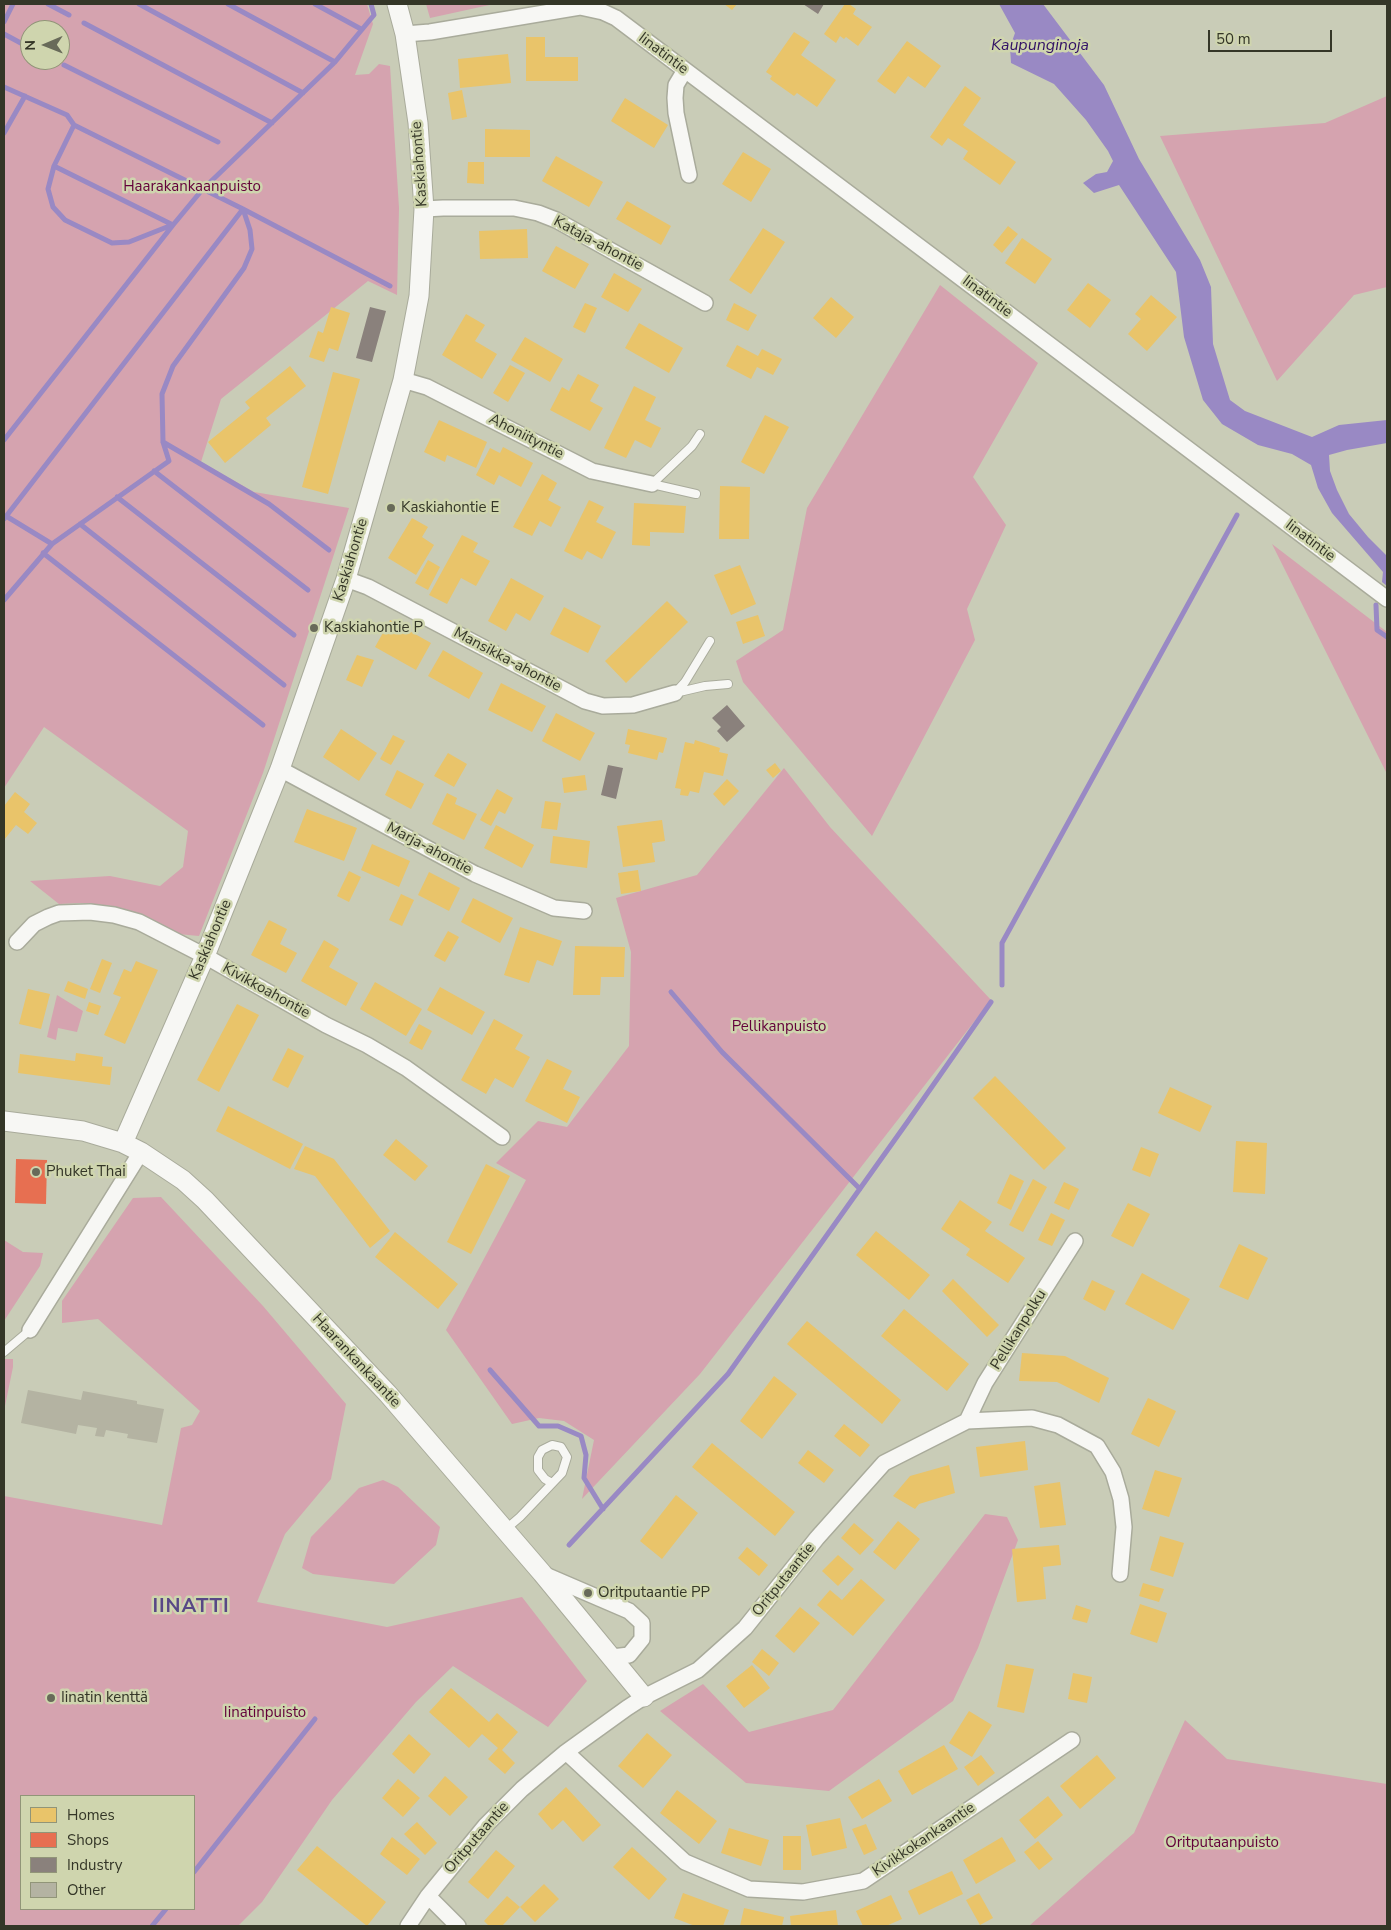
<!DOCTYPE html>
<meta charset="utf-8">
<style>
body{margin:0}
#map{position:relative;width:1391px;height:1930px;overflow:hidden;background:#c9ccb7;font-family:"Nunito Sans",sans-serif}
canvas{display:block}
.frame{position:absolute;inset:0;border:5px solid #343627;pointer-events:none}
.legend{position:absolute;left:20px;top:1795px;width:175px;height:115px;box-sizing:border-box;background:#cfd5ae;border:1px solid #919578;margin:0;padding:6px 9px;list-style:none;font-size:15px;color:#343627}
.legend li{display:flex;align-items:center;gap:10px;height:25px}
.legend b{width:25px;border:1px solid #919578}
.north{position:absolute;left:20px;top:20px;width:50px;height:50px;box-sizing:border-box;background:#cfd5ae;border:1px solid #919578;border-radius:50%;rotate:269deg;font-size:14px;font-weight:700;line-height:20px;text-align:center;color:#343627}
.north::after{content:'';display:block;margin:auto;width:18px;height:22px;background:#686a59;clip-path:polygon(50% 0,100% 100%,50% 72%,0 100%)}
.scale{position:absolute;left:1208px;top:30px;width:124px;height:22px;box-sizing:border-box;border:2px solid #343627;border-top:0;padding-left:6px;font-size:15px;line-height:18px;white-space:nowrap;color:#343627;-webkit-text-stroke:4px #cfd5ae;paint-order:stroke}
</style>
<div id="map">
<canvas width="1391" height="1930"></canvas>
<div class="frame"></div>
<ul class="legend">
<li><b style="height:14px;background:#e9c46a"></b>Homes</li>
<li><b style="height:14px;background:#e76f51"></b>Shops</li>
<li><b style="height:14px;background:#8a817c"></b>Industry</li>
<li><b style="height:14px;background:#b4b3a2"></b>Other</li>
</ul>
<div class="north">N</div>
<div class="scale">50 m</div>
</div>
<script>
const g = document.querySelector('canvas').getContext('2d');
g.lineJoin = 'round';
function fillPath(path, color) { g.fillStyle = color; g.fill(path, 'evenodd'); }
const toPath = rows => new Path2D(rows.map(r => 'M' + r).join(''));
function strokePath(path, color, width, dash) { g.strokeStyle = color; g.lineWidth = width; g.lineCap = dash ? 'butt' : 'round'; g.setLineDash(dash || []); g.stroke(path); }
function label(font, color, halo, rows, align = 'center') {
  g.font = font + ' "Nunito Sans",sans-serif'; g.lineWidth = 5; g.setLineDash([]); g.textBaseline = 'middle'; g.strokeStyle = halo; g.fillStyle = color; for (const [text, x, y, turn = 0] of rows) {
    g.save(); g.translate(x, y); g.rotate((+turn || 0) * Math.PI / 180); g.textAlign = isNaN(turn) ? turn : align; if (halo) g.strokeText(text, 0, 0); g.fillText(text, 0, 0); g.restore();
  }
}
fillPath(toPath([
 [4,4,367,4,373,24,355,75,369,74,379,64,390,66,399,208,397,295,368,281,221,399,201,462,254,492,349,508,263,773,199,936,178,934,141,914,113,906,82,903,59,904,30,881,110,876,160,886,183,867,188,831,44,727,4,788],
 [30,30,60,30,60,60,30,60],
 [426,4,494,4,430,18],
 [1387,96,1387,287,1354,295,1277,381,1160,136,1325,123],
 [940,285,1038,363,973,477,1006,525,967,609,975,640,872,836,743,682,736,661,783,630,807,508],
 [1272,544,1387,632,1387,774],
 [784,768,830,827,991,1000,700,1374,582,1499,594,1440,564,1421,539,1418,512,1424,446,1330,526,1180,496,1163,538,1121,567,1127,629,1046,631,952,616,898,697,875],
 [57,995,83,1011,77,1032,58,1028,56,1040,47,1037],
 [161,1197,263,1306,346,1404,331,1479,285,1534,257,1602,387,1627,522,1597,587,1681,548,1727,453,1666,416,1702,332,1800,262,1902,238,1926,4,1926,4,1496,162,1525,181,1428,192,1425,200,1411,98,1319,62,1323,62,1301,133,1198],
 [21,1796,194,1796,194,1909,21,1909],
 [4,1240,23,1252,43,1253,40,1266,4,1321],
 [4,1359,13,1359,13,1367,5,1406,4,1405],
 [383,1480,398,1487,440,1527,436,1545,394,1584,313,1574,302,1568,311,1537,359,1488],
 [985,1514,1007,1517,1018,1540,978,1648,953,1701,829,1791,746,1783,660,1711,703,1684,749,1732,833,1710],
 [1185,1720,1227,1759,1387,1784,1387,1926,1029,1926,1134,1833]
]), '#d5a3af');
fillPath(toPath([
 [999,4,1043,4,1104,85,1139,159,1200,260,1211,287,1213,344,1230,400,1245,411,1312,437,1339,425,1387,420,1387,443,1347,450,1329,455,1330,471,1337,490,1349,514,1368,537,1387,556,1387,586,1382,582,1383,572,1332,513,1318,488,1311,465,1292,454,1258,445,1222,424,1203,400,1184,337,1176,272,1119,185,1094,193,1083,183,1096,174,1107,172,1113,161,1108,151,1086,120,1054,84,1011,63,1010,47,1015,33]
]), '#9989c4');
fillPath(toPath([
 [724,4,737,4,732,10],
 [845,4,849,4,856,9,853,14,872,27,858,46,846,37,844,39,840,36,836,43,824,34],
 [794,32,810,42,801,55,836,80,817,107,797,93,794,96,770,79,772,76,766,72],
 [526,37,545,37,545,57,578,57,578,81,526,81],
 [907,41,941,66,925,88,908,76,895,94,877,81],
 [508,54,511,83,460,88,458,59],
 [965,86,981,98,963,125,1016,162,1000,185,963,159,968,151,948,138,942,146,930,137],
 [462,90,467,117,452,120,448,93],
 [625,98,668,125,654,148,611,121],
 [485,129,530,130,530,157,485,157],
 [743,152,771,169,751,202,722,184],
 [556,156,603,182,589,207,542,181],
 [468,162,484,162,484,184,467,183],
 [627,201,671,226,661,245,616,219],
 [1008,226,1018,234,1002,253,993,245],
 [763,228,785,242,751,294,729,280],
 [527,229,528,258,480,259,479,231],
 [1022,238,1052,259,1035,284,1005,263],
 [556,246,589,264,575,289,542,271],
 [614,273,642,289,628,312,601,297],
 [1088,283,1111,300,1090,328,1067,310],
 [1151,295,1177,317,1147,351,1128,334,1141,319,1135,314],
 [831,297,854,317,836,338,813,318],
 [585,303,597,308,585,333,573,327],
 [734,303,757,315,748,331,726,320],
 [331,307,350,313,338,351,329,348,324,362,309,357,318,331,323,333],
 [466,314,485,325,475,341,497,354,482,379,442,355],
 [639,323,683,348,669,373,625,348],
 [525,337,563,359,550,382,511,360],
 [737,345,758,356,762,349,782,359,773,375,757,367,751,379,726,366],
 [510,365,525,373,508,402,493,393],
 [290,366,306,386,266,418,271,425,225,463,208,442,250,408,245,402],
 [333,372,360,379,328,494,302,487],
 [578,374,599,385,590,401,603,408,590,431,550,410,562,387,569,391],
 [634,386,656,397,645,420,661,428,651,448,635,440,626,458,604,448],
 [765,415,789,427,764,474,741,462],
 [439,420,487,442,476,468,447,455,445,462,424,452],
 [503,447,533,463,521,487,499,475,494,485,476,475,490,448,500,453],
 [542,474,557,483,548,500,561,507,551,527,540,521,532,536,513,527],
 [720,486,750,487,749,539,719,539],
 [589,500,604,507,596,522,616,532,602,559,587,551,582,560,564,551],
 [634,503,686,506,684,533,650,532,650,546,632,545],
 [412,518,428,527,422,537,434,545,416,575,388,558],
 [462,535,478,543,473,552,490,561,476,586,461,578,447,604,429,595],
 [428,560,440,567,428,590,415,583],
 [740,565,756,604,731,615,714,575],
 [511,578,544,596,530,621,516,613,506,631,488,621],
 [667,601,688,622,626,683,605,661],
 [564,607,601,626,588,653,550,634],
 [758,615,765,636,743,644,736,622],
 [390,620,431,643,416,670,375,647],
 [443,650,483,673,469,699,428,676],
 [357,655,374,660,362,687,346,680],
 [501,683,546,706,532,732,488,710],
 [556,713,595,733,580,761,542,741],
 [341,729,377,753,359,781,323,757],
 [628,729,667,738,663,753,659,752,657,760,628,753,630,745,625,744],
 [393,735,405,741,391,765,380,759],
 [695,740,720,748,719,752,728,754,723,776,704,772,699,793,690,791,688,796,680,795,681,789,675,788,685,742,694,744],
 [448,753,467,764,454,787,434,776],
 [775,763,781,771,773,778,766,770],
 [397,770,424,784,411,809,385,795],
 [585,775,587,790,564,793,562,778],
 [727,779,739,791,724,806,713,794],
 [497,789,513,798,505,814,499,811,491,826,480,820],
 [15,792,30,804,24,812,37,823,28,834,16,825,4,840,4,806],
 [447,793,457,798,455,804,477,814,464,840,432,824],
 [545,801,561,803,557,830,541,828],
 [307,809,357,828,344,861,294,842],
 [662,820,665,841,652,843,655,862,623,867,617,826],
 [496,825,534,845,522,868,484,848],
 [553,836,590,841,587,868,550,863],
 [372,844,410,861,399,887,361,870],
 [638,870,641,891,621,894,618,873],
 [349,871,361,877,349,902,337,896],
 [429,872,460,888,449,911,418,895],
 [401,894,414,900,402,926,389,920],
 [473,898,513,918,500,943,461,922],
 [269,920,287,929,280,944,297,953,286,973,251,955],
 [520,927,562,941,553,966,537,960,529,983,504,975],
 [448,931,459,937,445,962,434,956],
 [324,940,339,949,329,967,358,983,346,1006,301,981],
 [575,946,625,947,624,977,601,977,600,995,573,995],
 [102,959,112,963,100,993,90,989],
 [136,961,158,970,125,1044,104,1035,121,997,113,994,124,969,131,972],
 [68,981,88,989,85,999,64,991],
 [375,982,422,1009,406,1036,360,1009],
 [440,987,485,1012,472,1035,427,1010],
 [28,989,50,994,41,1029,19,1024],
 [89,1002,101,1006,98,1015,86,1011],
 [237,1004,259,1015,219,1092,197,1080],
 [494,1019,523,1035,515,1049,530,1057,513,1088,495,1078,486,1094,461,1080],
 [419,1024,432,1031,422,1050,409,1043],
 [288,1048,304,1056,288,1088,272,1080],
 [76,1053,103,1057,102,1066,112,1067,110,1085,18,1073,20,1054,75,1061],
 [547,1059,572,1071,563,1089,580,1097,567,1123,525,1101],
 [995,1076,1066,1148,1044,1170,973,1098],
 [1170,1087,1212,1106,1200,1132,1158,1113],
 [228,1106,303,1144,290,1169,216,1131],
 [396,1139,428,1166,415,1181,383,1155],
 [1236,1141,1267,1143,1265,1194,1233,1192],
 [305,1146,334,1159,390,1231,370,1248,315,1176,294,1169],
 [1141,1147,1159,1154,1150,1177,1132,1170],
 [486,1164,510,1176,471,1254,447,1242],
 [1010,1174,1024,1181,1011,1210,997,1203],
 [1033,1179,1047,1187,1023,1232,1009,1225],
 [1064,1182,1079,1189,1069,1210,1054,1203],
 [960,1200,992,1222,985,1231,1025,1258,1008,1283,966,1255,970,1249,941,1229],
 [1128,1203,1150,1214,1133,1247,1111,1236],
 [1051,1213,1065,1220,1052,1246,1038,1240],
 [876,1231,930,1275,909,1300,856,1255],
 [395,1232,458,1284,438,1309,375,1257],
 [1239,1244,1268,1258,1248,1300,1219,1287],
 [1142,1273,1190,1299,1173,1330,1125,1304],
 [953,1279,999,1325,987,1337,942,1291],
 [1092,1280,1115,1291,1105,1311,1083,1299],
 [904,1309,969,1364,947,1391,881,1336],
 [807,1321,901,1400,882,1424,787,1344],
 [1022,1353,1065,1356,1109,1378,1099,1403,1057,1382,1019,1381],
 [774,1376,797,1394,762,1439,740,1421],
 [1148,1398,1176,1411,1159,1447,1131,1434],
 [844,1424,870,1445,860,1457,834,1436],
 [1025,1441,1028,1470,980,1477,976,1447],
 [712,1443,795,1512,775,1536,692,1467],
 [808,1450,834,1470,824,1483,798,1463],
 [949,1465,955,1493,919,1504,915,1509,893,1496,910,1476],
 [1155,1470,1182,1478,1169,1517,1142,1509],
 [1060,1482,1066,1525,1040,1528,1034,1486],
 [676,1495,698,1513,662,1559,640,1541],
 [898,1521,920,1539,895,1570,873,1552],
 [854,1523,874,1540,860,1555,841,1538],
 [1160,1536,1184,1543,1173,1577,1150,1570],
 [1059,1545,1061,1565,1043,1567,1046,1599,1017,1602,1012,1549],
 [747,1547,768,1565,759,1576,738,1558],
 [838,1555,854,1569,838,1586,822,1571],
 [861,1579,885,1600,853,1636,817,1605,830,1590,842,1600],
 [1143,1583,1164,1589,1159,1602,1139,1596],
 [1140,1604,1167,1613,1157,1643,1130,1634],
 [1076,1605,1091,1610,1087,1623,1072,1619],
 [800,1607,820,1623,794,1653,775,1636],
 [762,1649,779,1663,769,1676,752,1662],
 [1006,1664,1034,1669,1024,1713,997,1707],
 [752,1665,770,1688,744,1708,726,1686],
 [1073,1673,1092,1677,1087,1703,1068,1699],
 [451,1688,489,1722,497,1713,518,1732,502,1750,515,1763,505,1774,488,1759,498,1748,482,1734,469,1748,429,1712],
 [969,1711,992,1725,972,1757,949,1743],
 [647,1733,672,1755,643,1788,618,1766],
 [409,1734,431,1754,414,1774,392,1754],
 [944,1745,958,1769,912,1795,898,1771],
 [981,1755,995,1773,978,1786,964,1767],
 [1097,1755,1116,1778,1080,1809,1060,1786],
 [445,1776,468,1797,450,1816,428,1796],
 [398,1779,420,1798,403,1817,382,1798],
 [879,1779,892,1801,862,1819,848,1797],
 [566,1787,601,1825,583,1842,563,1820,552,1830,538,1814],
 [677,1790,717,1821,699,1844,660,1813],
 [1048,1796,1063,1815,1035,1839,1019,1820],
 [840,1818,847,1848,812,1856,806,1825],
 [417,1822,437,1843,425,1855,404,1834],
 [866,1824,877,1849,864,1855,852,1829],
 [729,1828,769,1840,761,1866,721,1853],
 [783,1836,801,1836,801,1870,783,1870],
 [392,1837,420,1859,407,1875,380,1854],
 [1002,1837,1016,1861,976,1884,963,1860],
 [1038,1841,1053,1859,1039,1870,1024,1852],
 [317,1846,386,1902,367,1926,297,1870],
 [632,1847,667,1879,649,1900,613,1867],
 [496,1850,515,1866,488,1899,468,1882],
 [952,1871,963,1894,919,1915,908,1891],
 [544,1884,559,1899,535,1922,520,1907],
 [683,1893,729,1910,723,1926,695,1926,674,1918],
 [979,1893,993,1918,980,1925,966,1900],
 [891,1895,902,1919,886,1926,863,1926,856,1911],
 [507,1896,520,1907,502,1926,489,1926,484,1921],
 [744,1908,784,1917,782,1926,740,1926],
 [836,1910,838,1926,791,1926,790,1916]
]), '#e9c46a');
fillPath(toPath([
 [16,1159,47,1160,46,1204,15,1203]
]), '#e76f51');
fillPath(toPath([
 [803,4,824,4,818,14],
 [370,307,386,311,372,362,356,358],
 [727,705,745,726,727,742,717,731,721,727,712,718],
 [608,765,623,768,616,799,601,795]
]), '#8a817c');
strokePath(toPath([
 [48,4,69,15],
 [139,4,303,93],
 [228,4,335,62],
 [315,4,361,29],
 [4,22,13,4],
 [84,23,272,123],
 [4,34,30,48],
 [64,65,218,142],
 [4,87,67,115,74,125,243,209,390,286],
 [74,125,54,166,48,189,53,207,65,220,112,243,129,242,172,225],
 [4,133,25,96],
 [54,166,173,225],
 [4,440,173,225,202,190,335,62,374,15,371,4],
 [163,442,269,504,329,550],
 [154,471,308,590],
 [117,497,294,635],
 [6,516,52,544],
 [4,519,243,209],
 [80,524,284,685],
 [43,553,263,725],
 [4,600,52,544,169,461,163,442,162,394,173,366,244,268,252,249,250,230,243,209],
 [1376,605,1377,630,1387,637],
 [1002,985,1002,943,1237,515],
 [671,992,722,1052,860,1189],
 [490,1370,539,1426,558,1426,581,1436,586,1455,584,1478,603,1509],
 [569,1545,728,1374,906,1124,991,1002],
 [194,1872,315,1719],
 [152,1926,166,1909]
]), '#9989c4', 5);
fillPath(toPath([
 [28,1390,81,1400,83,1391,137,1401,137,1404,164,1409,157,1443,127,1438,128,1434,106,1430,104,1437,95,1436,97,1428,78,1425,76,1434,21,1423]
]), '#b4b3a2');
const service = toPath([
 [696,494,652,484,692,446,700,434],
 [710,641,685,682,675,693,705,686,728,684],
 [4,1352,30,1330],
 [506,1529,520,1517,562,1473,567,1457,561,1447,552,1445,542,1450,538,1457,538,1470,545,1479,552,1483]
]);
const minor = toPath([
 [405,34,430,32,580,7,603,12,616,18,1387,599],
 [685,70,676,85,675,98,676,113,689,175],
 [424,209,443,208,514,208,538,213,556,220,705,303],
 [403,380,427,387,592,471,652,484],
 [346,579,368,587,585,701,603,706,633,705,675,693],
 [280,769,475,874,554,908,584,911],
 [17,942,34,924,48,917,59,913,90,912,114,915,139,922,205,956,326,1025,367,1045,406,1068,502,1137],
 [30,1330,141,1152],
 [967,1421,985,1383,1075,1241],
 [543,1574,629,1611,642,1623,642,1639,629,1655,612,1657],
 [566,1752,685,1862,749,1889,803,1892,863,1881,1072,1740],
 [428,1896,458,1926],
 [408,1926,428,1896,486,1825,522,1789,566,1752,627,1708,644,1697,698,1670,745,1628,817,1538,884,1463,967,1421,1032,1418,1058,1425,1097,1446,1113,1472,1121,1499,1124,1527,1120,1574]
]);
const tertiary = toPath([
 [4,1121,83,1131,123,1143,141,1152,183,1180,205,1200,388,1394,542,1573,644,1697],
 [123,1143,205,956,280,769,346,579,403,380,419,296,424,209,418,123,405,34,397,4]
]);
strokePath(service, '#a9ab9b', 10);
strokePath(minor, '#a9ab9b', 18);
strokePath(tertiary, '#a9ab9b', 21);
strokePath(service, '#f7f7f4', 8);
strokePath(minor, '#f7f7f4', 15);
strokePath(tertiary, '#f7f7f4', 19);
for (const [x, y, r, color] of [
 [391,508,5,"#686a59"],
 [314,628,5,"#686a59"],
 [36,1172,5,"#686a59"],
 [588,1593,5,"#686a59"],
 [51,1698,5,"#686a59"]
]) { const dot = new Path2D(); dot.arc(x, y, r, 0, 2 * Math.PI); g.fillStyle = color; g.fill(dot); strokePath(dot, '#cfd5ae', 2); }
label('15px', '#343627', '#cfd5ae', [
 ["Iinatintie",663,54,37],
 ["Kaskiahontie",420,164,-94],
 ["Kataja-ahontie",598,244,28],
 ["Iinatintie",987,297,37],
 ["Ahoniityntie",526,437,27],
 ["Iinatintie",1310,541,37],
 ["Kaskiahontie",351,560,-73],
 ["Mansikka-ahontie",507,660,28],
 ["Marja-ahontie",429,849,28],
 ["Kaskiahontie",211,940,-67],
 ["Kivikkoahontie",266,991,29],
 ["Pellikanpolku",1019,1330,-58],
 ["Haarankankaantie",356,1361,47],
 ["Oritputaantie",784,1580,-51],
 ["Oritputaantie",477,1838,-49],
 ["Kivikkokankaantie",924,1840,-34]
]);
label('15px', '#63003a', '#cfd5ae', [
 ["Haarakankaanpuisto",192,187],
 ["Pellikanpuisto",779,1027],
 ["Iinatinpuisto",265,1713],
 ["Oritputaanpuisto",1222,1843]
]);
label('15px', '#343627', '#cfd5ae', [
 ["Kaskiahontie E",401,508],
 ["Kaskiahontie P",324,628],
 ["Phuket Thai",46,1172],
 ["Oritputaantie PP",598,1593],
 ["Iinatin kenttä",61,1698]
], 'left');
label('italic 16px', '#311065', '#cfd5ae', [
 ["Kaupunginoja",1040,46]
]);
g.letterSpacing = '1px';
label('bold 20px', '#584886', '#cfd5ae', [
 ["IINATTI",191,1607]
]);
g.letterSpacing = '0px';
</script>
